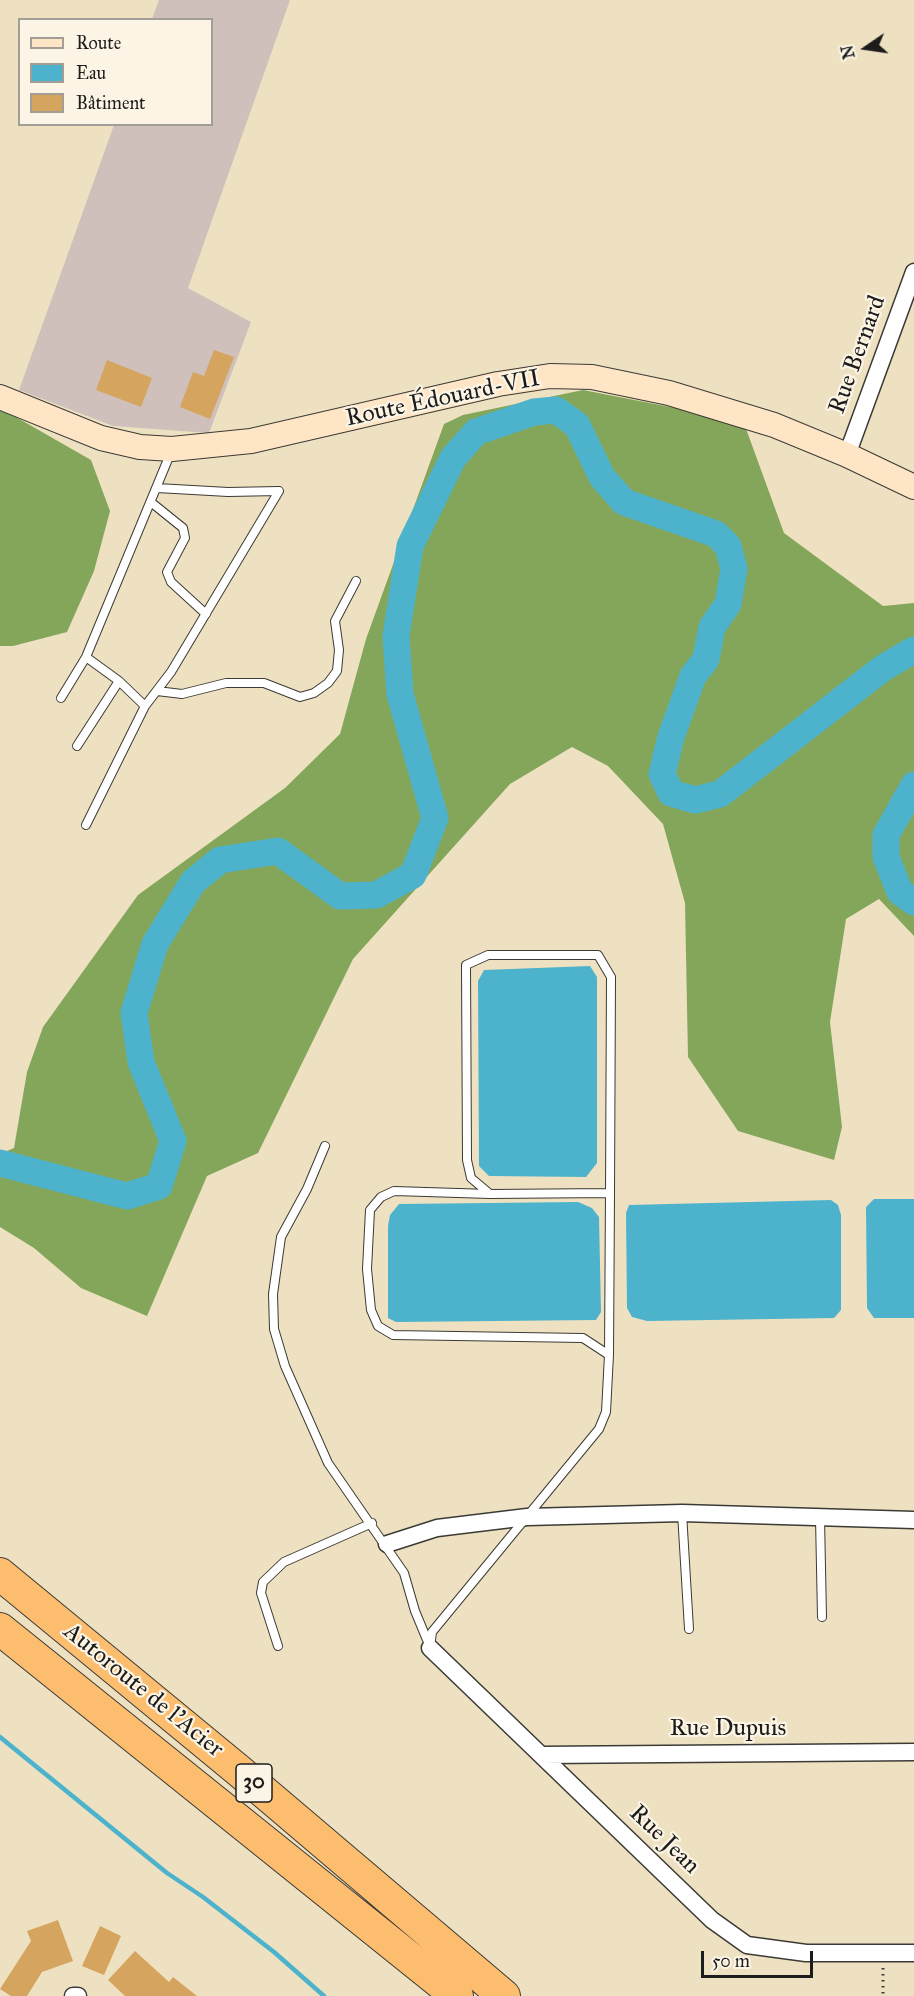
<!DOCTYPE html>
<meta charset="utf-8">
<style>
body{margin:0}
#map{position:relative;width:914px;height:1996px;overflow:hidden;background:#eee1c1;font-family:"IM FELL Great Primer",serif}
canvas{display:block}
.legend{position:absolute;left:18px;top:18px;width:195px;height:108px;box-sizing:border-box;background:#fcf5e5;border:2px solid #a29e95;margin:0;padding:8px 10px;list-style:none;font-size:18px;color:#1c1c1c}
.legend li{display:flex;align-items:center;gap:12px;height:30px}
.legend b{width:30px;border:2px solid #a29e95}
.north{position:absolute;left:836px;top:18px;width:60px;height:60px;-webkit-text-stroke:4px #fcf5e5;paint-order:stroke;rotate:257deg;font-size:16px;font-weight:700;line-height:24px;text-align:center;color:#1c1c1c}
.north::after{content:'';display:block;margin:auto;width:21px;height:27px;background:#1c1c1c;clip-path:polygon(50% 0,100% 100%,50% 72%,0 100%)}
.scale{position:absolute;left:701px;top:1951px;width:112px;height:27px;box-sizing:border-box;border:3px solid #1c1c1c;border-top:0;padding-left:8px;font-size:18px;line-height:21px;white-space:nowrap;color:#1c1c1c;-webkit-text-stroke:4px #fcf5e5;paint-order:stroke}
</style>
<div id="map">
<canvas width="914" height="1996"></canvas>
<ul class="legend">
<li><b style="height:8px;background:#fee5c5"></b>Route</li>
<li><b style="height:16px;background:#4db3cc"></b>Eau</li>
<li><b style="height:16px;background:#d5a45e"></b>Bâtiment</li>
</ul>
<div class="north">N</div>
<div class="scale">50 m</div>
</div>
<script>
const g = document.querySelector('canvas').getContext('2d');
g.lineJoin = 'round';
function fillPath(path, color) { g.fillStyle = color; g.fill(path, 'evenodd'); }
const toPath = rows => new Path2D(rows.map(r => 'M' + r).join(''));
function strokePath(path, color, width, dash) { g.strokeStyle = color; g.lineWidth = width; g.lineCap = dash ? 'butt' : 'round'; g.setLineDash(dash || []); g.stroke(path); }
function label(font, color, halo, rows, align = 'center') {
  g.font = font + ' "IM FELL Great Primer",serif'; g.lineWidth = 4.5; g.setLineDash([]); g.textBaseline = 'middle'; g.strokeStyle = halo; g.fillStyle = color; for (const [text, x, y, turn = 0] of rows) {
    g.save(); g.translate(x, y); g.rotate((+turn || 0) * Math.PI / 180); g.textAlign = isNaN(turn) ? turn : align; if (halo) g.strokeText(text, 0, 0); g.fillText(text, 0, 0); g.restore();
  }
}
fillPath(toPath([
 [159,0,290,0,188,288,251,322,209,433,113,426,19,390,114,125,212,124,212,20,152,19]
]), '#cfc0bb');
fillPath(toPath([
 [583,390,696,412,745,426,784,533,883,606,914,603,914,936,879,899,846,919,830,1022,842,1127,834,1160,738,1131,688,1057,685,903,663,824,608,766,572,747,510,784,353,959,258,1153,207,1176,147,1316,81,1288,34,1248,0,1227,0,1154,14,1148,27,1072,43,1027,138,895,285,788,340,734,366,639,444,424,463,415],
 [0,408,91,460,110,511,94,571,67,632,13,646,0,646]
]), '#84a65a');
fillPath(toPath([
 [590,966,597,977,597,1163,586,1177,489,1176,479,1166,478,981,484,970],
 [874,1199,914,1199,914,1318,874,1318,867,1308,866,1207],
 [831,1200,838,1205,841,1215,841,1310,834,1318,647,1321,632,1317,627,1308,626,1213,629,1205],
 [578,1202,592,1208,599,1217,601,1312,596,1320,396,1322,388,1318,388,1226,390,1215,399,1204]
]), '#4db3cc');
strokePath(toPath([
 [0,1737,167,1873,203,1897,274,1952,324,1996]
]), '#4db3cc', 4.5);
strokePath(toPath([
 [914,785,886,835,886,857,900,892,914,902],
 [0,1163,127,1196,159,1186,173,1141,141,1062,134,1013,155,944,193,882,220,860,278,851,340,896,376,895,413,875,435,818,400,694,396,636,410,546,453,458,476,432,534,412,556,410,577,425,602,477,624,502,716,534,728,546,734,569,728,604,712,627,706,659,693,676,671,737,662,774,671,793,695,800,720,794,883,668,914,650]
]), '#4db3cc', 27);
fillPath(toPath([
 [214,350,234,357,210,419,180,407,193,372,204,376],
 [107,360,152,378,141,407,96,390],
 [58,1920,73,1961,42,1972,27,1996,11,1996,0,1989,31,1941,27,1931],
 [100,1926,121,1936,104,1975,82,1966],
 [135,1951,169,1982,173,1977,197,1996,125,1996,108,1980]
]), '#d5a45e');
const lane = toPath([
 [157,488,228,492,279,491,171,672,145,706,119,681,86,657,171,452],
 [152,503,183,528,185,538,167,572,171,582,206,614],
 [157,691,182,694,226,683,264,683,300,697,314,693,328,683,337,671,339,650,335,621,356,581],
 [61,698,86,657],
 [77,746,119,681],
 [86,825,145,706],
 [325,1146,307,1189,281,1237,273,1294,274,1329,285,1366,328,1463,404,1573,415,1611,430,1647],
 [609,1355,610,1193,611,977,598,955,488,955,466,965,467,1160,471,1178,490,1194,610,1193],
 [682,1513,689,1629],
 [820,1518,822,1617],
 [278,1646,261,1593,263,1582,284,1562,372,1523],
 [430,1648,432,1632,599,1429,606,1412,609,1355,583,1338,393,1335,378,1326,371,1310,367,1269,370,1210,381,1197,394,1191,490,1194]
]);
const street = toPath([
 [847,455,914,272],
 [387,1544,437,1528,527,1517,682,1513,914,1520],
 [430,1648,712,1920,747,1945,806,1953,914,1953],
 [542,1755,914,1752],
 [73,1996,78,1996]
]);
const secondary = toPath([
 [0,397,101,438,140,447,172,449,251,441,498,384,550,376,592,377,669,393,774,425,847,455,914,487]
]);
const highway = toPath([
 [0,1574,238,1770,504,1996],
 [0,1629,457,1996]
]);
strokePath(lane, '#3c3a35', 10);
strokePath(street, '#3c3a35', 19);
strokePath(secondary, '#3c3a35', 26);
strokePath(highway, '#3c3a35', 34);
strokePath(toPath([
 [883,1968,883,1996]
]), '#3c3a35', 3, [1.5, 4.5]);
strokePath(lane, '#fff', 8);
strokePath(street, '#fff', 16);
strokePath(secondary, '#fee5c5', 24);
strokePath(highway, '#fcbd6f', 32);
for (const [x, y, w] of [
 [254,1783,36]
]) { const box = new Path2D(); box.roundRect(x - w / 2, y - 19, w, 38, 4.5); g.fillStyle = '#fcf5e5'; g.fill(box); strokePath(box, '#1c1c1c', 1.5); }
label('bold 22px', '#1c1c1c', null, [
 ["30",254,1783]
]);
label('24px', '#1c1c1c', '#fcf5e5', [
 ["Rue Bernard",858,355,-70],
 ["Route Édouard-VII",443,399,-12],
 ["Autoroute de l'Acier",143,1691,39],
 ["Rue Dupuis",728,1729],
 ["Rue Jean",664,1840,44]
]);
</script>
